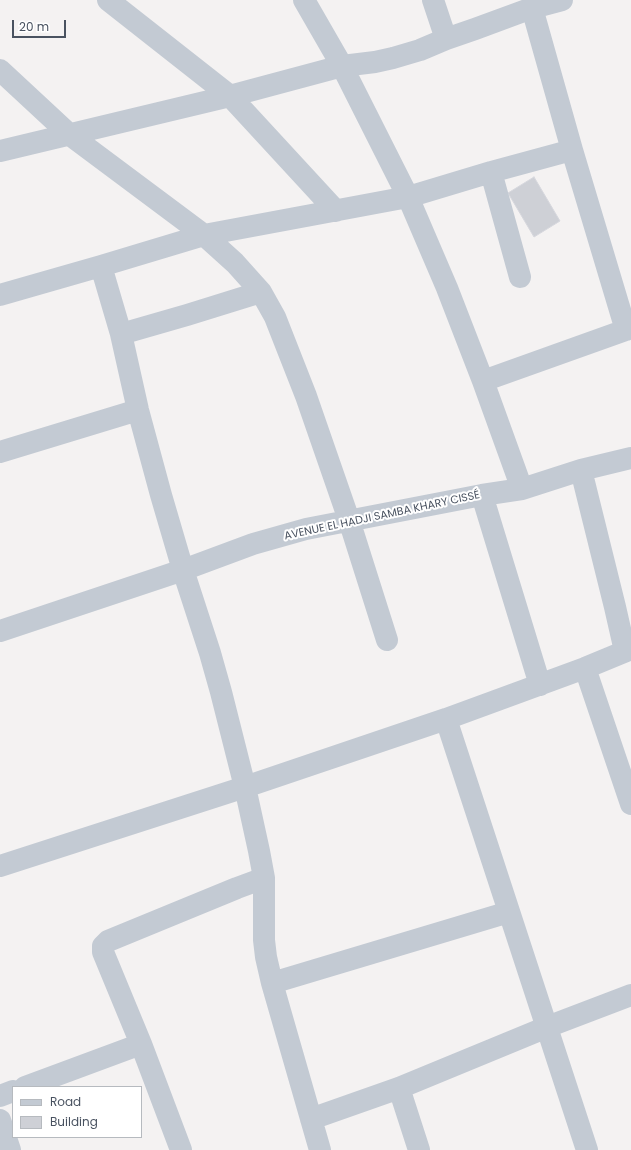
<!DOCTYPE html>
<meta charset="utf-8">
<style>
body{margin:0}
#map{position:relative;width:631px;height:1150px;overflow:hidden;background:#f4f2f2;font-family:Poppins,sans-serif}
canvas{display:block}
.legend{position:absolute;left:12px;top:1086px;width:130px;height:52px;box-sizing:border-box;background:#fff;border:1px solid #b6babf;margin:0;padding:5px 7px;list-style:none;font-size:12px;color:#495260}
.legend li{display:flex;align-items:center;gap:8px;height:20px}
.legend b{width:20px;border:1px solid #b6babf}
.scale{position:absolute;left:12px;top:20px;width:54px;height:18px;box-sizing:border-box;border:2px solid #495260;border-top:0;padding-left:5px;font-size:12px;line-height:14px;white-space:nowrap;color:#495260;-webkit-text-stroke:3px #fff;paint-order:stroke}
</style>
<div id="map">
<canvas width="631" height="1150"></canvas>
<ul class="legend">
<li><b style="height:5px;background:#c3cad3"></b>Road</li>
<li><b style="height:11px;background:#ced0d6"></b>Building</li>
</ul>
<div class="scale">20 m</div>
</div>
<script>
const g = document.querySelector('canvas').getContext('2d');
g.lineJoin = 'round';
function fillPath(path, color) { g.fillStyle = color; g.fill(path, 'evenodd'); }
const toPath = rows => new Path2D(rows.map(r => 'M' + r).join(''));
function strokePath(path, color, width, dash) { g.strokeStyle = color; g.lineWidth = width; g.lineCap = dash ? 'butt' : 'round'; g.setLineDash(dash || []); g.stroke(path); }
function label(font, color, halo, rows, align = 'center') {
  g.font = font + ' Poppins,sans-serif'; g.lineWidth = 4; g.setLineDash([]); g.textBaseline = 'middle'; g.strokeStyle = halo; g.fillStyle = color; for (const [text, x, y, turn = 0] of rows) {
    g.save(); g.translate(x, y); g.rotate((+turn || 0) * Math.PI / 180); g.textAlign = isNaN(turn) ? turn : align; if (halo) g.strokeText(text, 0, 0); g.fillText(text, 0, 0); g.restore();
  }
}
const building = toPath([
 [534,177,560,221,534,237,508,193,534,177]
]);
fillPath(building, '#ced0d6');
strokePath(building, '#d6d7dd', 1);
strokePath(toPath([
 [108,0,230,96,336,211],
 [304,0,342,66,408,197,447,288,483,381,522,489],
 [433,0,446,39],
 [532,8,572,150,626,330],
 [0,70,70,135,204,235,235,263,261,292,275,317,306,396,349,520,387,640],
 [0,151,230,96,342,66,375,62,393,58,420,50,446,39,475,29,532,8,562,0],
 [491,172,520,277],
 [101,266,121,334,138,410,161,495,183,570,210,653,221,692,245,787,259,851,264,878,264,940,266,957,272,983,320,1150],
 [0,295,101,266,204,235,408,197,491,172,572,150],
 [121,334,187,315,261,292],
 [483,381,631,328],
 [0,452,138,410],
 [581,470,615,607,625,651],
 [482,495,540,685],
 [0,631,183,570,253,544,306,529,482,495,522,489,581,470,631,458],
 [585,668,631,804],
 [446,719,587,1150],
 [0,866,245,787,446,719,585,668,631,649],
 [272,983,509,912],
 [25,1087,141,1044],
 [399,1088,419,1150],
 [0,1096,13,1091],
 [311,1119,399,1088,547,1027,631,995],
 [0,1120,10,1150],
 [181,1150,141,1044,103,952,103,946,108,941,237,888,264,878]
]), '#c3cad3', 22);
label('11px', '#495260', '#fff', [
 ["AVENUE EL HADJI SAMBA KHARY CISSÉ",382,516,-12]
]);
</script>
